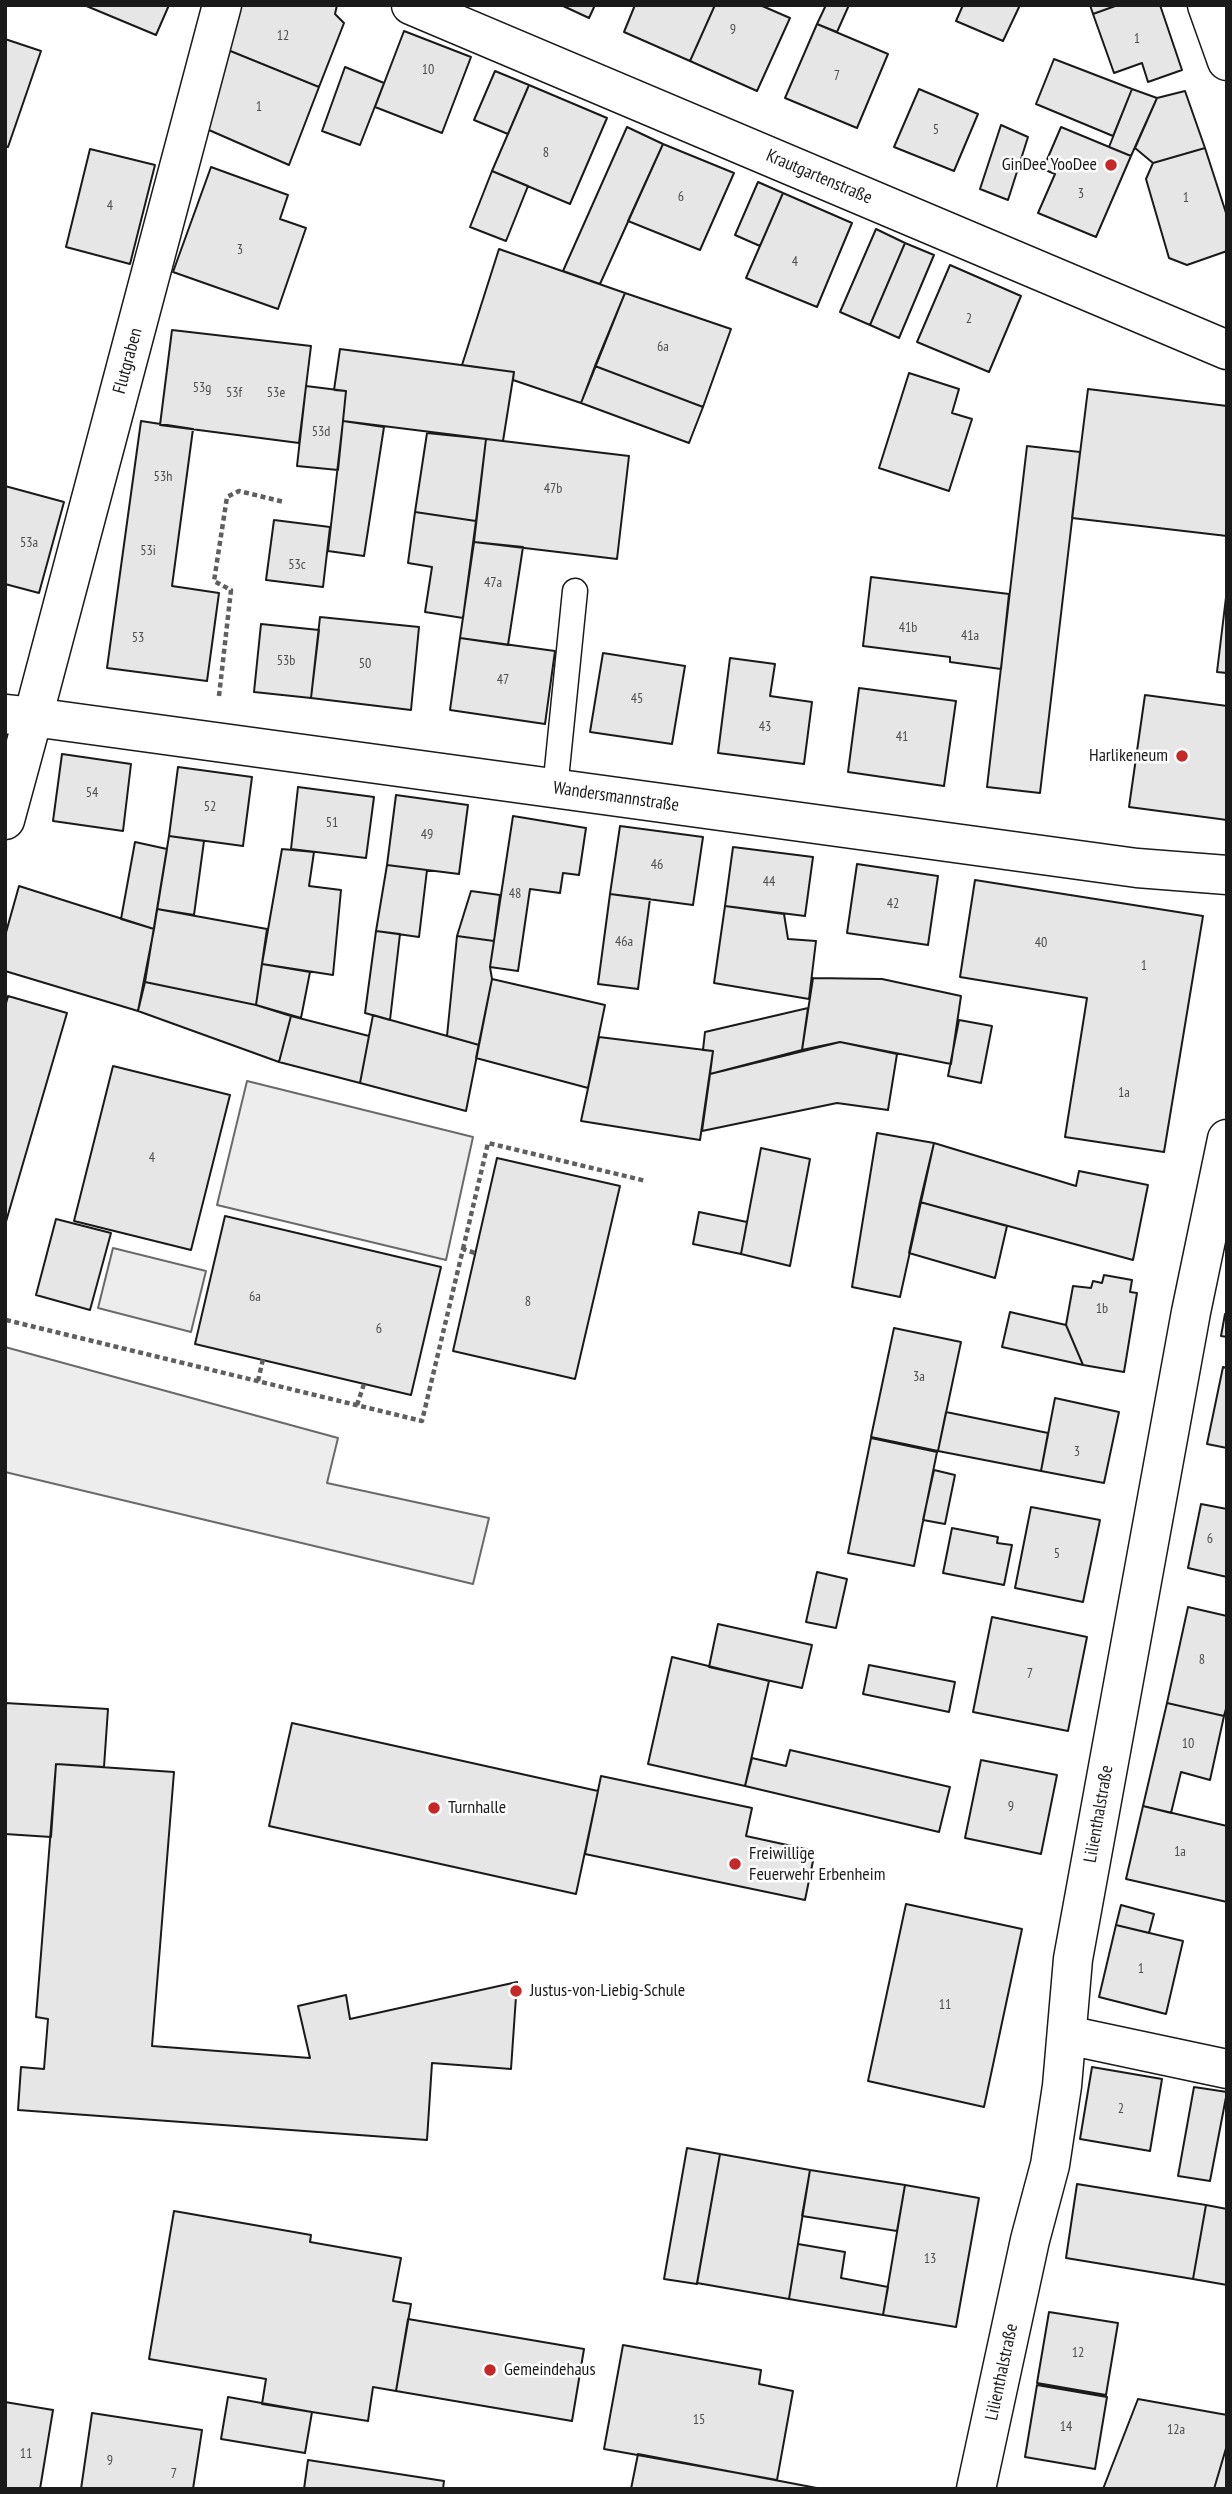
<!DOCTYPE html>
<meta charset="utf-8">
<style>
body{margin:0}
#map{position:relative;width:1232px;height:2494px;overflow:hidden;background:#fff;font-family:"PT Sans Narrow",sans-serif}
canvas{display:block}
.frame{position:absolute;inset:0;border:7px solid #1a1a1a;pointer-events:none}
</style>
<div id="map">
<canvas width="1232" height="2494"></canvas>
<div class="frame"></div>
</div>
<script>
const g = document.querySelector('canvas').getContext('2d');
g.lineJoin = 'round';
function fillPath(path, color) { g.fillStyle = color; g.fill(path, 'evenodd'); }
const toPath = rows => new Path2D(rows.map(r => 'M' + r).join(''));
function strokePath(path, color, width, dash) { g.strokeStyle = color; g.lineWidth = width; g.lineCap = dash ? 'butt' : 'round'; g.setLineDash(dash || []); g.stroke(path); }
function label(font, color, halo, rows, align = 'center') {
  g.font = font + ' "PT Sans Narrow",sans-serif'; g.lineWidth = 5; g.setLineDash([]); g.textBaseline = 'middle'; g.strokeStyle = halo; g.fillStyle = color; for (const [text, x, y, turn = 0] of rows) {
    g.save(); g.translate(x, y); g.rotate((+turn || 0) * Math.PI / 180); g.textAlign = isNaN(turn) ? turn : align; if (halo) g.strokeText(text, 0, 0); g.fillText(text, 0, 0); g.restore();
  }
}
const green = toPath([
 [247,1081,473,1137,446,1260,217,1205,247,1081],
 [113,1248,206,1271,191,1332,98,1308,113,1248],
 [5,1347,338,1438,327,1483,489,1518,473,1584,5,1472,5,1347]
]);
fillPath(green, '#ededed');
strokePath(green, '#6a6a6a', 2);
const building = toPath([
 [84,5,169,5,156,35,84,5],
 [238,5,337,5,335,14,344,23,319,87,223,48,238,5],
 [561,5,595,5,589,18,561,5],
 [635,5,715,5,690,61,624,32,635,5],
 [715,5,760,5,790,18,757,91,690,61,715,5],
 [826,5,849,5,837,32,817,24,826,5],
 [963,5,1020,5,1003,41,956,21,963,5],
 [1090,5,1118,5,1093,14,1090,5],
 [1118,5,1160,5,1182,70,1148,82,1142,63,1114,73,1093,14,1118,5],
 [817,24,888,54,857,128,785,98,817,24],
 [404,31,471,57,442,133,375,107,404,31],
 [5,39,41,51,8,147,5,146,5,39],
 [223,48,319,87,289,165,202,127,223,48],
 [1054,59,1132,89,1113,136,1036,104,1054,59],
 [345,67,384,83,360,145,322,131,345,67],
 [495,71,529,85,508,134,474,120,495,71],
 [529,85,607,118,570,204,492,171,529,85],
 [919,89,978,114,954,171,894,147,919,89],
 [1132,89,1157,98,1131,156,1109,147,1132,89],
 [1185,91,1205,148,1153,163,1135,148,1157,98,1185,91],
 [1001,125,1028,137,1008,200,980,189,1001,125],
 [627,127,663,144,600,284,563,271,627,127],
 [1061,127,1131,156,1096,237,1038,213,1055,174,1043,169,1061,127],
 [663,144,734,173,700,250,628,221,663,144],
 [1205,148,1227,216,1227,251,1187,265,1169,258,1146,179,1153,163,1205,148],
 [90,149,155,165,130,264,66,247,90,149],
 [211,167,288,195,280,219,306,228,278,309,173,272,211,167],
 [492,171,528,186,506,241,470,227,492,171],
 [758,182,783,193,760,246,735,235,758,182],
 [783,193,852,223,817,307,746,278,783,193],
 [876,229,905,243,870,325,840,312,876,229],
 [905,243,934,255,899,338,870,325,905,243],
 [499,249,625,293,581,403,513,380,514,372,462,365,499,249],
 [950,265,1021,296,989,372,917,342,950,265],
 [625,293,731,329,703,407,595,366,625,293],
 [172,330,311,346,299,443,160,425,172,330],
 [340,349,514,372,503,441,343,421,346,391,334,390,340,349],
 [595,366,703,407,689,443,581,403,595,366],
 [909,373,959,389,952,413,972,419,949,491,879,468,909,373],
 [306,386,346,391,338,470,297,466,306,386],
 [1088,389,1227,406,1227,536,1072,518,1088,389],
 [141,421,193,429,172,586,219,593,207,681,107,668,141,421],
 [343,421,384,427,364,556,328,551,343,421],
 [427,433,486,439,476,521,415,512,427,433],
 [486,439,629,456,617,559,474,542,486,439],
 [1027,446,1080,452,1040,793,987,787,1027,446],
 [5,486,64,502,39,593,5,584,5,486],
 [415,512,476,521,463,618,425,612,432,567,408,563,415,512],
 [274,520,330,527,323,587,266,580,274,520],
 [474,542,523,547,508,645,460,638,474,542],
 [871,577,1009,594,1001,669,950,662,950,657,863,646,871,577],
 [1227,589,1227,673,1217,672,1227,589],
 [320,617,419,627,411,710,311,698,320,617],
 [261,624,319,630,311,698,254,692,261,624],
 [460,638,555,651,545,724,450,710,460,638],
 [603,653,685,666,672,744,590,732,603,653],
 [730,658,775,664,770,696,812,702,804,764,718,753,730,658],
 [859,688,956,701,944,786,848,772,859,688],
 [1145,695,1227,706,1227,820,1129,807,1145,695],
 [62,754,131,764,123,831,53,821,62,754],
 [178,767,252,777,243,846,169,836,178,767],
 [298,787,374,797,366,858,291,849,298,787],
 [396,795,468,805,459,874,387,865,396,795],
 [513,816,586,828,579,875,563,873,560,893,530,889,518,971,490,967,513,816],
 [620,826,703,837,693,905,610,894,620,826],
 [169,836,204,841,194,915,157,909,169,836],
 [135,842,167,849,154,929,121,919,135,842],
 [733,847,813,857,805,916,725,906,733,847],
 [282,849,314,852,309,886,341,890,333,975,262,964,282,849],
 [857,864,938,876,928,945,847,933,857,864],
 [387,865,427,870,419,937,376,931,387,865],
 [975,880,1203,916,1164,1152,1065,1137,1087,998,960,977,975,880],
 [19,886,154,929,138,1011,5,971,5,936,19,886],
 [471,891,500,895,494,941,457,936,471,891],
 [610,894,650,899,638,989,598,984,610,894],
 [725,906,784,914,788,939,816,941,809,999,714,983,725,906],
 [157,909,267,929,256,1005,145,982,157,909],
 [376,931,400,934,390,1020,365,1013,376,931],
 [457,936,494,941,490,967,492,979,479,1045,447,1036,457,936],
 [262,964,310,972,301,1018,256,1005,262,964],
 [813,978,882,979,961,996,951,1064,840,1042,802,1050,813,978],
 [492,979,605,1005,588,1088,476,1058,492,979],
 [145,982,256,1005,291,1016,279,1062,138,1011,145,982],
 [8,996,67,1013,5,1225,5,1007,8,996],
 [808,1008,802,1050,710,1074,713,1051,703,1050,705,1032,808,1008],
 [373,1015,479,1045,466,1111,360,1083,373,1015],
 [291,1016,369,1036,360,1083,279,1062,291,1016],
 [959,1020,992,1026,981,1083,948,1076,959,1020],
 [599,1037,713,1051,700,1140,581,1121,599,1037],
 [840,1042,897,1054,888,1110,837,1103,702,1131,710,1074,840,1042],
 [113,1066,230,1095,191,1250,74,1221,113,1066],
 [877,1133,934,1143,900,1297,852,1287,877,1133],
 [934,1143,1076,1186,1079,1171,1148,1185,1133,1260,920,1202,934,1143],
 [761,1148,810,1159,790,1266,741,1254,761,1148],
 [497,1158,620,1186,575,1379,453,1351,497,1158],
 [920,1202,1007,1226,995,1278,909,1253,920,1202],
 [699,1212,747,1222,741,1254,693,1244,699,1212],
 [225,1216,441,1267,411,1395,195,1344,225,1216],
 [56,1219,111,1233,90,1310,36,1295,56,1219],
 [1104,1275,1132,1280,1130,1292,1137,1293,1124,1372,1083,1365,1066,1325,1073,1286,1091,1288,1093,1281,1102,1283,1104,1275],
 [1010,1312,1066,1325,1083,1365,1002,1347,1010,1312],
 [1225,1314,1227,1314,1227,1337,1221,1336,1225,1314],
 [894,1328,961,1342,938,1451,871,1437,894,1328],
 [1223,1367,1227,1368,1227,1448,1207,1444,1223,1367],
 [1055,1398,1119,1412,1104,1483,1041,1471,1055,1398],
 [946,1412,1048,1433,1041,1471,938,1451,946,1412],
 [871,1438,937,1452,914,1566,848,1553,871,1438],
 [934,1470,955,1475,945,1524,923,1520,934,1470],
 [1201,1504,1227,1509,1227,1577,1188,1568,1201,1504],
 [1031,1507,1100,1520,1083,1602,1015,1588,1031,1507],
 [952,1528,998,1537,997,1543,1012,1545,1004,1585,943,1573,952,1528],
 [817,1572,847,1579,836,1628,806,1622,817,1572],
 [1188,1607,1227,1616,1227,1705,1224,1716,1167,1703,1188,1607],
 [992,1617,1087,1637,1068,1731,973,1712,992,1617],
 [718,1624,812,1645,802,1688,709,1667,718,1624],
 [672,1657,769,1681,745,1786,648,1764,672,1657],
 [869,1665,955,1682,949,1712,863,1694,869,1665],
 [5,1703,108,1709,104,1767,56,1764,51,1837,5,1834,5,1703],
 [1167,1703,1224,1716,1210,1780,1181,1772,1171,1813,1143,1806,1167,1703],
 [292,1723,598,1791,576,1894,269,1826,292,1723],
 [790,1750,950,1787,939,1832,745,1786,752,1758,786,1766,790,1750],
 [981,1760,1057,1775,1041,1854,965,1838,981,1760],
 [56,1764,174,1772,152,2046,310,2058,298,2006,346,1995,350,2019,517,1982,511,2069,432,2063,427,2140,18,2110,21,2067,44,2069,48,2019,36,2017,56,1764],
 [601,1776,752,1808,746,1836,815,1851,805,1900,585,1854,601,1776],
 [1143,1806,1227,1826,1227,1902,1126,1879,1143,1806],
 [906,1904,1022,1929,984,2107,868,2081,906,1904],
 [1121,1905,1154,1914,1149,1933,1116,1925,1121,1905],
 [1116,1925,1183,1941,1166,2014,1099,1997,1116,1925],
 [1092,2067,1162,2079,1150,2151,1080,2139,1092,2067],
 [1194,2087,1227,2092,1210,2181,1178,2176,1194,2087],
 [687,2148,720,2154,697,2284,664,2279,687,2148],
 [720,2154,810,2170,789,2299,697,2283,720,2154],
 [810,2170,905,2185,897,2231,802,2216,810,2170],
 [1077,2184,1206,2205,1193,2279,1066,2258,1077,2184],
 [905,2185,979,2198,956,2327,883,2315,905,2185],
 [1206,2205,1227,2209,1227,2285,1193,2279,1206,2205],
 [174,2211,311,2235,310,2242,401,2258,393,2301,411,2304,396,2391,373,2387,368,2421,262,2404,266,2379,149,2359,174,2211],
 [798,2244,845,2252,841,2278,888,2287,883,2315,789,2299,798,2244],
 [1049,2312,1118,2323,1106,2395,1037,2383,1049,2312],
 [408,2319,584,2349,572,2421,396,2391,408,2319],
 [623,2345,761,2370,759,2384,793,2391,777,2480,604,2449,623,2345],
 [1037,2385,1107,2397,1095,2469,1025,2457,1037,2385],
 [228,2397,312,2412,305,2453,221,2439,228,2397],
 [1138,2399,1227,2415,1227,2445,1214,2489,1103,2489,1138,2399],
 [5,2402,53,2410,40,2489,5,2489,5,2402],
 [92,2413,202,2430,193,2489,81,2489,92,2413],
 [1227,2445,1227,2489,1214,2489,1227,2445],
 [638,2454,822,2489,631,2489,638,2454],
 [308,2460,444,2481,443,2489,304,2489,308,2460]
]);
fillPath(building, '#e6e6e6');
strokePath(building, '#1a1a1a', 2);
const service = toPath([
 [555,789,575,591]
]);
const minor = toPath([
 [411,5,1227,350],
 [1207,5,1227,61],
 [5,714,33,717,222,5],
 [1067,2035,1227,2069],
 [976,2489,1030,2240,1050,2165,1062,2086,1073,1959,1191,1312,1227,1139]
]);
const tertiary = toPath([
 [5,820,33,717,1137,868,1227,875]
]);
strokePath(service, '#1a1a1a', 27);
strokePath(minor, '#1a1a1a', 41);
strokePath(tertiary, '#1a1a1a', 41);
strokePath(toPath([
 [219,696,231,590,214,581,227,497,239,491,284,502],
 [463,1249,488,1143,646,1181],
 [6,1320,422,1421,463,1249,475,1253],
 [258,1381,263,1359],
 [357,1405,364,1384]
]), '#5f5f5f', 4.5, [5, 3.5]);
strokePath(service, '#fff', 24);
strokePath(minor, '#fff', 38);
strokePath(tertiary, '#fff', 38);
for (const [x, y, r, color] of [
 [1111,165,7,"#c62828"],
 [1182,756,7,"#c62828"],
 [434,1808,7,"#c62828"],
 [735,1864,7,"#c62828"],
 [516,1991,7,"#c62828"],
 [490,2370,7,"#c62828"]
]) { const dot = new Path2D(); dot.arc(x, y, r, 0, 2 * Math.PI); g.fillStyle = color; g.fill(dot); strokePath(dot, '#fff', 2.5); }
label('14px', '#4d4d4d', null, [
 ["9",733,30],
 ["12",283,36],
 ["1",1137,39],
 ["10",428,70],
 ["7",837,76],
 ["1",259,107],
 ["5",936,130],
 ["8",546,153],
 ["3",1081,194],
 ["6",681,197],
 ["1",1186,198],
 ["4",110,206],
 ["3",240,250],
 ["4",795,262],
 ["2",969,319],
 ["6a",663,347],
 ["53g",202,388],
 ["53f",234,393],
 ["53e",276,393],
 ["53d",321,432],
 ["53h",163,477],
 ["47b",553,489],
 ["53a",29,543],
 ["53i",148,551],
 ["53c",297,565],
 ["47a",493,583],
 ["41b",908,628],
 ["41a",970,636],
 ["53",138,638],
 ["53b",286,661],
 ["50",365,664],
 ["47",503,680],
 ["45",637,699],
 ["43",765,727],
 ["41",902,737],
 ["54",92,793],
 ["52",210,807],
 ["51",332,823],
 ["49",427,835],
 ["46",657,865],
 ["44",769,882],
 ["48",515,894],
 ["42",893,904],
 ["46a",624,942],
 ["40",1041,943],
 ["1",1144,966],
 ["1a",1124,1093],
 ["4",152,1158],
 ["6a",255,1297],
 ["8",528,1302],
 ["1b",1102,1309],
 ["6",379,1329],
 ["3a",919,1377],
 ["3",1077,1452],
 ["6",1210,1539],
 ["5",1057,1554],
 ["8",1202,1660],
 ["7",1030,1674],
 ["10",1188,1744],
 ["9",1011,1807],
 ["1a",1180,1852],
 ["1",1141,1969],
 ["11",945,2005],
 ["2",1121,2109],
 ["13",930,2259],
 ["12",1078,2353],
 ["15",699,2420],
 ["14",1066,2427],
 ["12a",1176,2430],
 ["11",26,2454],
 ["9",110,2461],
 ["7",174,2474]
]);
label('18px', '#1a1a1a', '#fff', [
 ["GinDee YooDee",1097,165,"right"],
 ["Harlikeneum",1168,756,"right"],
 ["Turnhalle",448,1808],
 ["Freiwillige",749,1854],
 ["Feuerwehr Erbenheim",749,1875],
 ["Justus-von-Liebig-Schule",530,1991],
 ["Gemeindehaus",504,2370]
], 'left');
label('18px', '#1a1a1a', '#fff', [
 ["Krautgartenstraße",819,177,23],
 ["Flutgraben",128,361,-75],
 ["Wandersmannstraße",616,797,8],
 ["Lilienthalstraße",1099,1814,-80],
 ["Lilienthalstraße",1002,2372,-78]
]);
</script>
